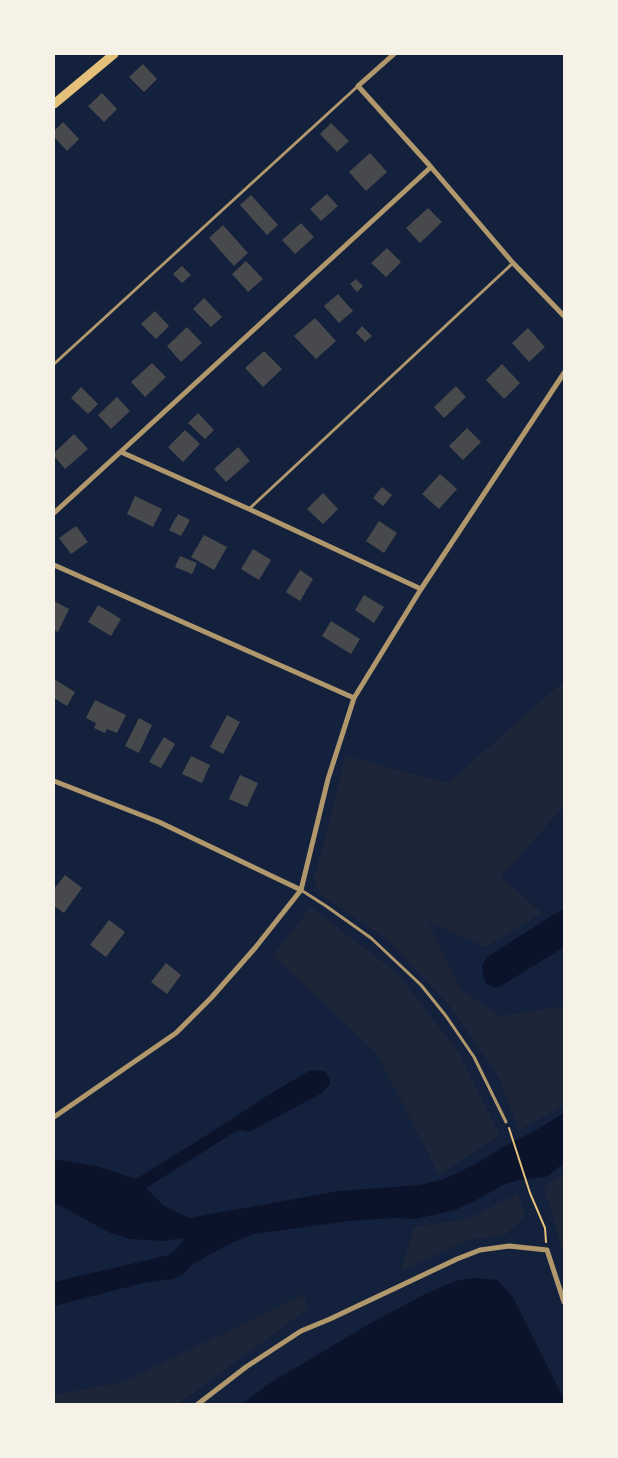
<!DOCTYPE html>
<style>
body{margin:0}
#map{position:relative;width:618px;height:1458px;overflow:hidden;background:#14213d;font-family:"Roboto Serif",serif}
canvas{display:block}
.frame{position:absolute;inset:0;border:55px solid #f6f1e7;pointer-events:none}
</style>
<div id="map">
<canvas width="618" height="1458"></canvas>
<div class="frame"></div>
</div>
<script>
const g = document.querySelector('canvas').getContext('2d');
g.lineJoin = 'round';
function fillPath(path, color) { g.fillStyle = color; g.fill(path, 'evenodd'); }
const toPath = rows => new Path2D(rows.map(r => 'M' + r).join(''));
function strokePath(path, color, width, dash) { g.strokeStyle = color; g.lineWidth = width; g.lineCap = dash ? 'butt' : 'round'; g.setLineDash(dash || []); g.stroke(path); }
fillPath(toPath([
 [564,681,564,806,501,877,542,913,486,947,428,922,461,990,501,1016,564,1006,564,1105,519,1130,498,1076,450,1006,387,939,320,894,314,879,346,756,448,783],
 [311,907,398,974,459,1053,500,1135,439,1175,377,1054,273,955],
 [564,1173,564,1255,544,1188],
 [518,1194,525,1216,505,1235,468,1240,401,1271,414,1227,467,1219],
 [303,1295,309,1308,178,1404,54,1404,54,1395,123,1382]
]), '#1d2539');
fillPath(toPath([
 [564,908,564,947,501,986,494,988,486,983,483,976,482,965,487,957],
 [316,1070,326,1072,329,1078,330,1084,322,1093,249,1132,239,1130,233,1133,146,1188,164,1206,189,1218,339,1191,420,1185,444,1179,474,1165,506,1145,531,1133,564,1113,564,1163,546,1177,518,1180,503,1185,473,1202,455,1210,416,1219,395,1218,349,1221,254,1234,231,1243,211,1254,193,1264,182,1275,173,1279,143,1283,54,1306,54,1282,169,1255,178,1247,184,1238,162,1241,131,1239,110,1233,61,1206,54,1204,54,1159,97,1166,136,1179,207,1135,273,1092,309,1071],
 [476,1278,497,1280,513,1297,564,1399,564,1404,242,1404,273,1381,371,1323,425,1294,458,1280]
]), '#0b132b');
fillPath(toPath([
 [143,64,157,79,144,92,129,77],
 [102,93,117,109,104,122,88,106],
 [63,122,79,139,67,151,54,137,54,131],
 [331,123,349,141,337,152,320,134],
 [370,153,387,172,366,191,349,172],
 [327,194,338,206,321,221,310,209],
 [251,195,278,225,267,235,240,205],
 [428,208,442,222,420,243,406,228],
 [301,223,314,237,295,254,282,240],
 [223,225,248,253,234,266,209,238],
 [387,248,401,262,386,277,371,263],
 [246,261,263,279,248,292,232,274],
 [182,266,191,275,182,283,173,274],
 [356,279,363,286,357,292,350,284],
 [338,294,353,311,339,323,324,306],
 [204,298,222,317,211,327,193,309],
 [155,311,169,326,156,339,141,324],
 [315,318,336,341,316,359,294,336],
 [362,326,372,336,365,342,356,333],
 [187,327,202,343,181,362,167,346],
 [528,328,545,347,529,362,512,343],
 [264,351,282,369,263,387,245,368],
 [152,363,166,377,145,397,131,382],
 [502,364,520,383,504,399,486,380],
 [456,386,466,397,444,418,434,407],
 [81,387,98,404,88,414,71,398],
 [117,397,130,411,111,429,98,415],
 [198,413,214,430,205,439,188,423],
 [467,428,481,442,463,460,449,446],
 [185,430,200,444,183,462,168,447],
 [74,434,88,449,65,469,54,456,54,453],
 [238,447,250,461,226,482,214,469],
 [440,474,457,489,439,509,422,494],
 [382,487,392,495,383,506,373,498],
 [323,493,338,509,323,524,307,509],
 [135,496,162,509,153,527,127,514],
 [178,514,190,520,181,536,169,530],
 [379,521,397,533,384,553,366,541],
 [76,526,88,542,71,554,59,538],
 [204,535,227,547,214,570,191,557],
 [253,549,271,560,259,580,241,569],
 [180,556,197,563,192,574,175,567],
 [300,570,313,579,300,601,286,592],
 [364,595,384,607,374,623,355,610],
 [54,601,69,609,58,632,54,630],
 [98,605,121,619,111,636,88,622],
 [331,621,360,639,351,654,322,636],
 [54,679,75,692,67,706,54,698],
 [95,700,126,715,117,733,107,729,105,733,94,728,96,723,86,718],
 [227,715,240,722,223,754,210,747],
 [139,718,152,725,139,753,125,746],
 [164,737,175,744,161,768,149,762],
 [191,756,210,765,202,783,182,774],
 [240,775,258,783,247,807,229,799],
 [65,875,82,888,64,913,54,906,54,889],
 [109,920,125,932,106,957,90,945],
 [166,963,181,975,167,994,151,982]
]), '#48494c');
strokePath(toPath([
 [509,1128,530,1193,545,1228,546,1242]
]), '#e5c07b', 2);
strokePath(toPath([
 [54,364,358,86],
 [249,509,513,263],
 [301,890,326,906,371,938,421,985,446,1016,474,1057,506,1122]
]), '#b1986c', 3);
strokePath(toPath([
 [394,54,358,86,431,167,513,263,564,316],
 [121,452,249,509,421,589],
 [54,513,431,167],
 [54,565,354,698],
 [54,781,159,822,301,890],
 [54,1117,176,1033,211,998,255,948,301,890,328,779,354,698,421,589,564,373],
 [198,1404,246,1367,301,1331,330,1319,457,1259,480,1250,509,1246,547,1250,564,1302]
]), '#b1986c', 5);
strokePath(toPath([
 [54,104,114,54]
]), '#e5c07b', 9);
</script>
